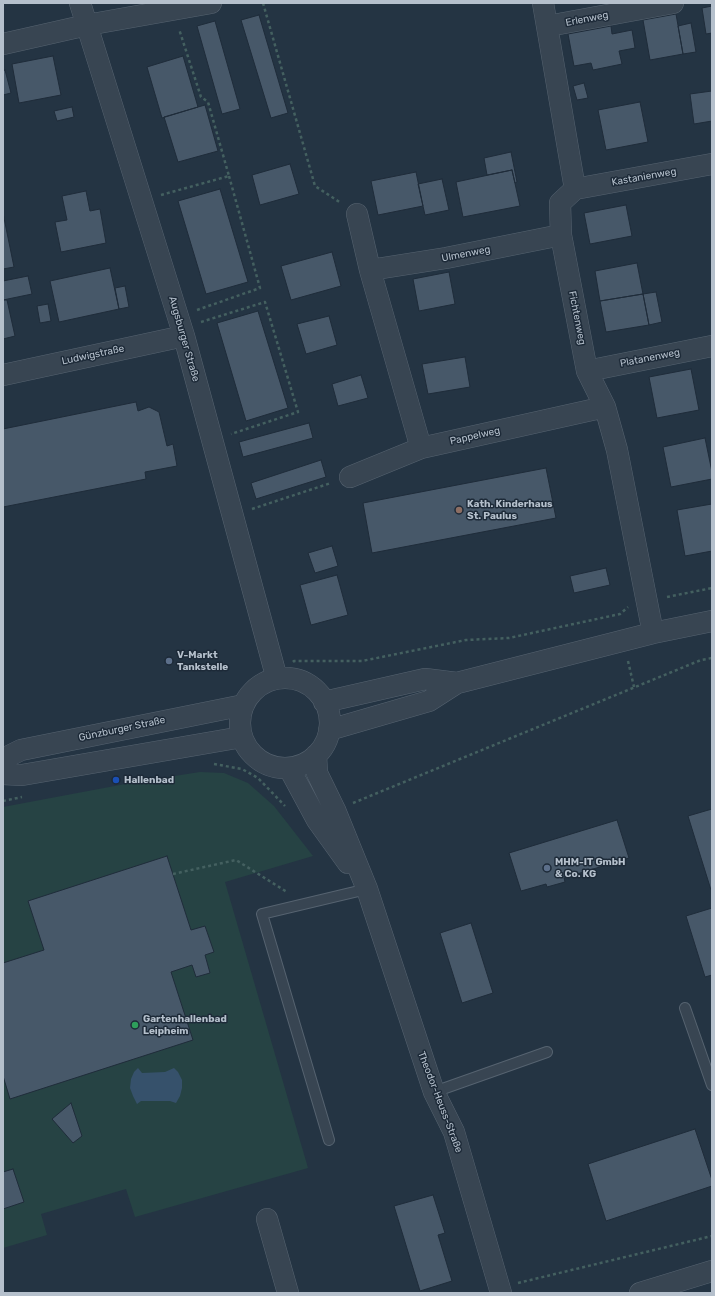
<!DOCTYPE html>
<meta charset="utf-8">
<style>
body{margin:0}
#map{position:relative;width:715px;height:1296px;overflow:hidden;background:#243443;font-family:Rubik,sans-serif}
canvas{display:block}
.frame{position:absolute;inset:0;border:4px solid #b5c0cc;pointer-events:none}
</style>
<div id="map">
<canvas width="715" height="1296"></canvas>
<div class="frame"></div>
</div>
<script>
const g = document.querySelector('canvas').getContext('2d');
g.lineJoin = 'round';
function fillPath(path, color) { g.fillStyle = color; g.fill(path, 'evenodd'); }
const toPath = rows => new Path2D(rows.map(r => 'M' + r).join(''));
function strokePath(path, color, width, dash) { g.strokeStyle = color; g.lineWidth = width; g.lineCap = dash ? 'butt' : 'round'; g.setLineDash(dash || []); g.stroke(path); }
function label(font, color, halo, rows, align = 'center') {
  g.font = font + ' Rubik,sans-serif'; g.lineWidth = 3; g.setLineDash([]); g.textBaseline = 'middle'; g.strokeStyle = halo; g.fillStyle = color; for (const [text, x, y, turn = 0] of rows) {
    g.save(); g.translate(x, y); g.rotate((+turn || 0) * Math.PI / 180); g.textAlign = isNaN(turn) ? turn : align; if (halo) g.strokeText(text, 0, 0); g.fillText(text, 0, 0); g.restore();
  }
}
fillPath(toPath([
 [200,772,224,773,248,783,274,806,313,856,225,882,308,1168,135,1217,126,1189,41,1214,47,1235,3,1248,3,807,136,782]
]), '#264344');
fillPath(toPath([
 [138,1068,142,1073,165,1072,174,1068,178,1072,182,1080,182,1088,180,1096,176,1103,170,1101,141,1101,137,1104,133,1096,130,1088,131,1079,134,1072]
]), '#36516b');
const building = toPath([
 [712,6,712,33,706,34,702,8,712,6],
 [676,14,683,54,650,60,643,20,676,14],
 [259,15,288,113,271,118,241,20,259,15],
 [215,21,240,109,222,114,197,26,215,21],
 [691,23,696,52,683,54,678,26,691,23],
 [611,26,612,34,632,30,635,48,619,51,622,64,593,70,591,63,574,66,568,34,611,26],
 [53,56,61,95,19,103,12,64,53,56],
 [183,56,198,107,162,118,147,67,183,56],
 [5,70,11,93,3,95,3,71,5,70],
 [584,83,588,98,577,100,573,86,584,83],
 [712,91,712,121,694,124,690,94,712,91],
 [640,102,648,142,606,150,598,110,640,102],
 [205,105,218,151,178,162,164,117,205,105],
 [72,107,74,117,57,121,54,111,72,107],
 [511,152,517,182,515,183,512,170,487,175,484,158,511,152],
 [290,164,299,194,260,205,252,175,290,164],
 [512,170,520,206,463,217,456,182,512,170],
 [416,172,423,206,378,215,371,181,416,172],
 [442,179,449,210,425,215,418,184,442,179],
 [220,189,248,282,206,294,178,201,220,189],
 [86,191,90,211,100,209,106,243,61,252,55,222,67,220,62,196,86,191],
 [626,205,632,236,590,244,584,213,626,205],
 [3,213,14,267,3,269,3,213],
 [332,252,341,286,291,300,281,266,332,252],
 [637,263,643,294,600,301,595,271,637,263],
 [110,268,119,309,59,322,50,281,110,268],
 [449,272,455,304,419,311,413,279,449,272],
 [28,276,32,294,3,300,3,281,28,276],
 [125,286,129,307,119,309,115,288,125,286],
 [656,292,662,322,649,325,643,294,656,292],
 [643,294,649,325,606,332,600,301,643,294],
 [3,300,7,300,15,336,3,339,3,300],
 [48,304,51,321,40,323,37,306,48,304],
 [258,311,288,408,246,421,217,323,258,311],
 [329,316,337,345,306,354,297,324,329,316],
 [465,357,470,387,428,394,422,364,465,357],
 [691,369,699,410,657,418,649,377,691,369],
 [361,375,368,398,338,406,332,384,361,375],
 [136,402,138,411,149,407,159,412,167,446,173,444,177,466,145,472,146,479,3,507,3,429,136,402],
 [309,423,313,438,243,457,239,442,309,423],
 [705,438,712,472,712,479,671,487,663,447,705,438],
 [321,460,326,477,256,499,251,483,321,460],
 [546,468,556,518,372,553,363,503,546,468],
 [712,504,712,551,685,556,677,510,712,504],
 [332,546,338,566,315,573,308,553,332,546],
 [606,568,610,585,574,593,570,576,606,568],
 [337,575,348,615,311,625,300,585,337,575],
 [712,809,712,889,711,890,688,816,712,809],
 [617,820,629,858,564,878,565,882,547,887,546,884,521,891,509,853,617,820],
 [167,856,191,930,205,926,214,952,205,955,210,973,196,977,192,965,171,972,193,1040,10,1099,3,1076,3,963,44,950,28,901,167,856],
 [712,908,712,975,705,977,686,916,712,908],
 [471,923,493,993,462,1003,440,933,471,923],
 [71,1103,82,1136,73,1143,52,1119,71,1103],
 [695,1129,712,1180,712,1186,606,1221,588,1164,695,1129],
 [13,1169,24,1202,3,1209,3,1172,13,1169],
 [433,1195,445,1233,438,1235,452,1281,420,1291,394,1206,433,1195]
]);
fillPath(building, '#475869');
strokePath(building, '#1f2c3a', 1);
const lane = toPath([
 [685,1008,712,1085],
 [434,1092,547,1052],
 [329,1140,262,914,367,889]
]);
const street = toPath([
 [80,3,184,336,277,679],
 [543,3,575,189,560,203,561,235,587,371,605,407,617,450,653,633],
 [548,26,673,3],
 [3,44,87,25,211,3],
 [575,189,712,164],
 [357,214,370,270,421,448],
 [370,270,446,258,561,235],
 [587,371,712,346],
 [3,375,184,336],
 [350,477,421,448,605,407],
 '240 723a45 45 0 1 1 90 0a45 45 0 1 1-90 0Z',
 [324,702,425,679,457,683],
 [329,730,429,701,457,683,653,633,712,621],
 [316,755,317,773,335,810,367,889,434,1092,454,1132,501,1293],
 [3,759,21,750,244,705],
 [289,768,317,820,348,863],
 [3,774,22,775,242,737],
 [267,1219,288,1293],
 [640,1293,712,1271]
]);
strokePath(lane, '#566370', 12);
strokePath(street, '#566370', 22);
strokePath(toPath([
 [263,3,315,186,341,203],
 [161,195,229,176,208,102,201,97,179,29],
 [197,310,260,288,229,176],
 [201,322,265,302,298,412,231,434],
 [252,509,331,483],
 [667,597,712,588],
 [628,661,634,687],
 [293,662,294,661,362,661,466,640,509,638,620,614,628,607],
 [214,764,242,769,258,778,285,806],
 [3,801,22,797],
 [353,803,701,660,712,658],
 [173,874,236,860,287,892],
 [518,1283,712,1236]
]), '#446060', 2.5, [3, 3]);
strokePath(lane, '#384552', 10);
strokePath(street, '#384552', 21);
for (const [x, y, r, color] of [
 [459,510,4,"#8d6e63"],
 [169,661,4,"#5c6f8a"],
 [116,780,4,"#1a4fb4"],
 [547,868,4,"#5c6f8a"],
 [135,1025,4,"#2e9e5b"]
]) { const dot = new Path2D(); dot.arc(x, y, r, 0, 2 * Math.PI); g.fillStyle = color; g.fill(dot); strokePath(dot, '#1d2a38', 1.5); }
label('10px', '#b5c0cc', '#1d2a38', [
 ["Erlenweg",587,19,-11],
 ["Kastanienweg",644,177,-10],
 ["Ulmenweg",466,254,-11],
 ["Fichtenweg",577,318,79],
 ["Augsburger Straße",184,339,74],
 ["Ludwigstraße",93,355,-12],
 ["Platanenweg",650,358,-11],
 ["Pappelweg",475,436,-13],
 ["Günzburger Straße",122,729,-12],
 ["Theodor-Heuss-Straße",440,1102,69]
]);
label('bold 10px', '#b5c0cc', '#1d2a38', [
 ["Kath. Kinderhaus",467,504],
 ["St. Paulus",467,516],
 ["V-Markt",177,655],
 ["Tankstelle",177,667],
 ["Hallenbad",124,780],
 ["MHM-IT GmbH",555,862],
 ["& Co. KG",555,874],
 ["Gartenhallenbad",143,1019],
 ["Leipheim",143,1031]
], 'left');
</script>
